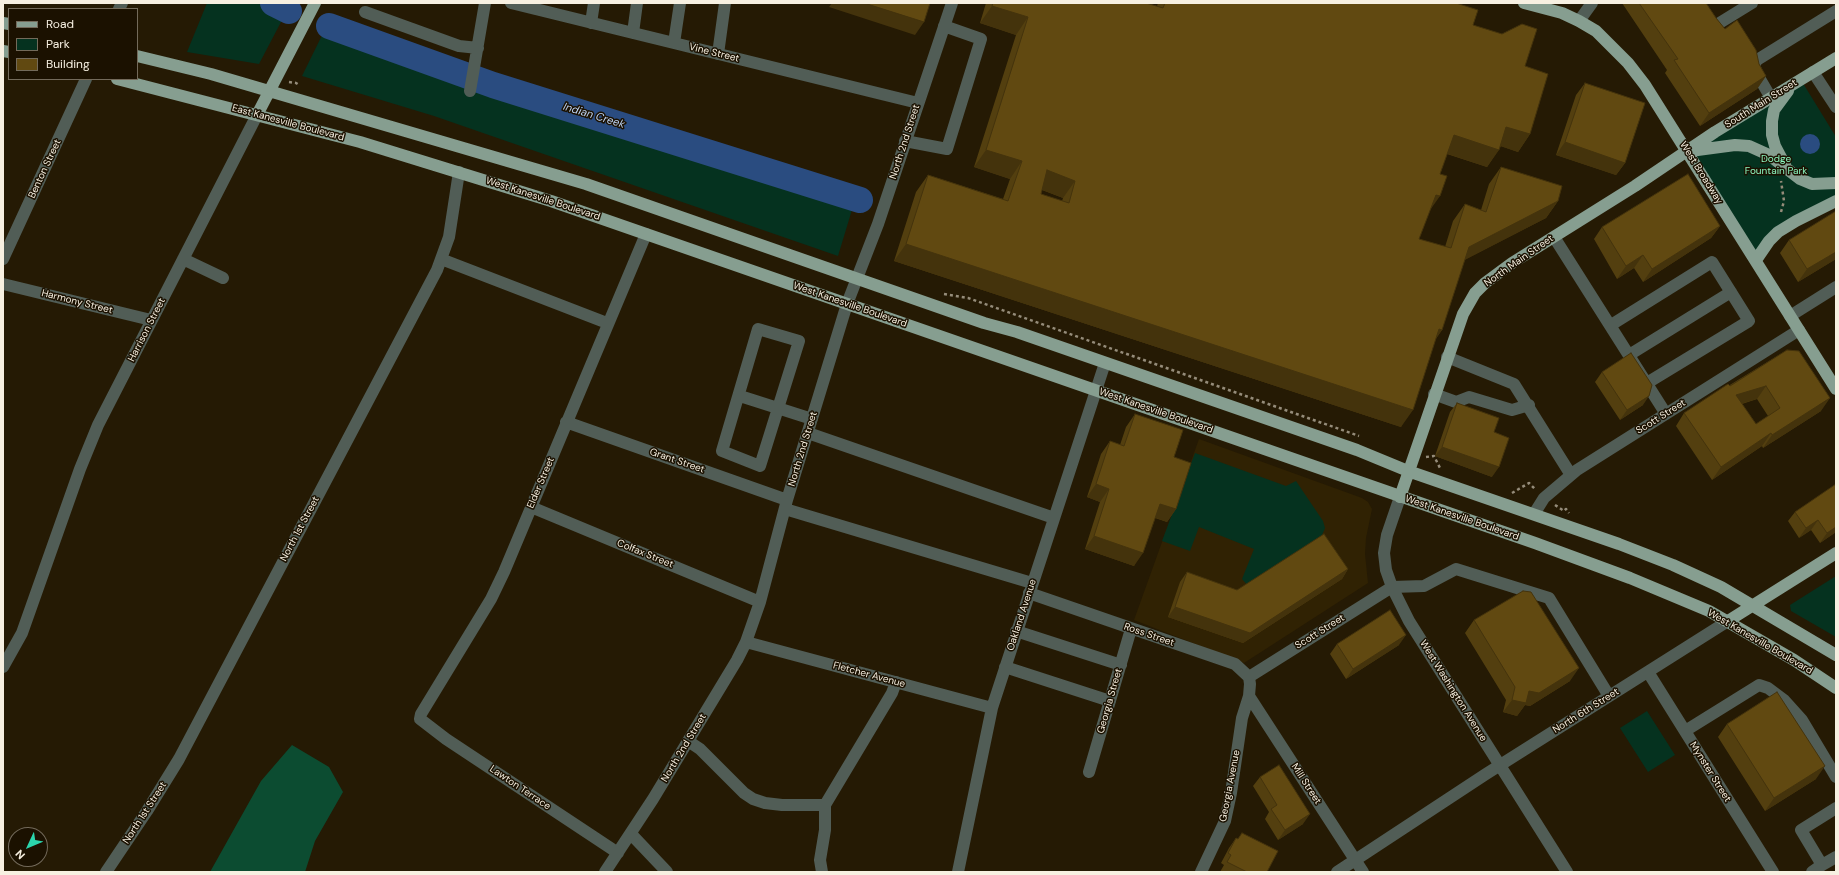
<!DOCTYPE html>
<style>
body{margin:0}
#map{position:relative;width:1839px;height:875px;overflow:hidden;background:#251a04;font-family:"DM Sans",sans-serif}
canvas{display:block}
.frame{position:absolute;inset:0;border:4px solid #f7f0e1;pointer-events:none}
.legend{position:absolute;left:8px;top:8px;width:130px;height:72px;box-sizing:border-box;background:#1b1100;border:1px solid #736a5a;margin:0;padding:5px 7px;list-style:none;font-size:12px;color:#f7f0e1}
.legend li{display:flex;align-items:center;gap:8px;height:20px}
.legend b{width:20px;border:1px solid #736a5a}
.north{position:absolute;left:8px;top:827px;width:40px;height:40px;box-sizing:border-box;background:#1b1100;border:1px solid #736a5a;border-radius:50%;rotate:226deg;font-size:11px;font-weight:700;line-height:16px;text-align:center;color:#f7f0e1}
.north::after{content:'';display:block;margin:auto;width:14px;height:18px;background:#2bd5ac;clip-path:polygon(50% 0,100% 100%,50% 72%,0 100%)}
</style>
<div id="map">
<canvas width="1839" height="875"></canvas>
<div class="frame"></div>
<ul class="legend">
<li><b style="height:5px;background:#869e90"></b>Road</li>
<li><b style="height:11px;background:#05321f"></b>Park</li>
<li><b style="height:11px;background:#614911"></b>Building</li>
</ul>
<div class="north">N</div>
</div>
<script>
const g = document.querySelector('canvas').getContext('2d');
g.lineJoin = 'round';
function fillPath(path, color) { g.fillStyle = color; g.fill(path, 'evenodd'); }
const toPath = rows => new Path2D(rows.map(r => 'M' + r).join(''));
function strokePath(path, color, width, dash) { g.strokeStyle = color; g.lineWidth = width; g.lineCap = dash ? 'butt' : 'round'; g.setLineDash(dash || []); g.stroke(path); }
function label(font, color, halo, rows, align = 'center') {
  g.font = font + ' "DM Sans",sans-serif'; g.lineWidth = 3; g.setLineDash([]); g.textBaseline = 'middle'; g.strokeStyle = halo; g.fillStyle = color; for (const [text, x, y, turn = 0] of rows) {
    g.save(); g.translate(x, y); g.rotate((+turn || 0) * Math.PI / 180); g.textAlign = isNaN(turn) ? turn : align; if (halo) g.strokeText(text, 0, 0); g.fillText(text, 0, 0); g.restore();
  }
}
fillPath(toPath([
 [1199,439,1362,498,1368,502,1372,509,1366,538,1365,554,1368,583,1244,663,1134,620]
]), '#302203');
fillPath(toPath([
 [207,3,291,3,259,64,187,52],
 [330,19,458,77,858,190,838,256,434,116,302,76],
 [1801,80,1836,137,1836,201,1796,221,1756,260,1686,151],
 [1195,453,1286,486,1296,481,1323,521,1325,528,1320,540,1249,587,1242,579,1254,549,1199,527,1190,551,1162,541],
 [1836,576,1836,637,1791,611,1790,605],
 [1647,711,1675,755,1648,772,1620,728]
]), '#05321f');
fillPath(toPath([
 [292,745,329,767,343,792,315,841,305,872,210,872,261,781]
]), '#0c4c31');
fillPath(toPath([
 '1800 144a10 10 0 1 1 20 0a10 10 0 1 1-20 0Z'
]), '#2a4c80');
strokePath(toPath([
 [273,3,289,11],
 [329,26,493,85,860,200]
]), '#2a4c80', 26);
strokePath(toPath([
 [289,82,296,83,299,85],
 [1781,212,1784,201,1781,181],
 [944,294,968,298,1359,436],
 [1426,457,1434,456,1440,468],
 [1512,493,1529,483,1535,489],
 [1555,505,1564,511,1566,509,1569,513]
]), '#958c7a', 2.5, [3, 3]);
strokePath(toPath([
 [511,3,918,103],
 [1698,3,1713,27,1752,3],
 [119,9,122,3],
 [365,12,459,46,478,48],
 [1579,21,1592,3],
 [591,23,594,3],
 [633,33,637,3],
 [674,43,680,3],
 [718,54,725,3],
 [1813,72,1836,107],
 [470,91,485,3],
 [1771,98,1757,74,1754,65,1757,60,1836,11],
 [905,141,947,149,981,39,944,26],
 [1554,237,1666,414],
 [3,259,86,79],
 [183,259,223,278],
 [441,259,607,323],
 [3,284,151,320],
 [1790,316,1836,287],
 [1611,325,1712,262,1749,321,1647,383],
 [758,329,799,341,760,466,722,451,758,329],
 [1629,355,1731,292],
 [1447,357,1514,384,1571,475],
 [1434,394,1456,402,1469,397,1512,410,1529,405],
 [740,396,812,419],
 [566,422,787,500],
 [808,433,1054,518],
 [1400,497,1387,535,1384,553,1386,570,1392,587,1409,621,1567,872],
 [531,507,760,602],
 [785,509,1032,583],
 [1534,514,1544,498,1577,470,1799,330],
 [1029,593,1235,664,1249,677,1250,684,1249,696,1242,718,1231,793,1225,821,1201,872],
 [1016,631,1121,665],
 [746,642,992,708],
 [3,667,22,633,80,469,98,425,257,115],
 [1005,667,1110,701],
 [1648,672,1773,872],
 [1249,677,1392,587,1424,586,1456,569,1549,598,1609,696],
 [1249,696,1363,872],
 [1685,731,1759,685,1768,688,1784,700,1802,720,1836,777],
 [688,741,700,749,744,793,753,799,765,803,782,805,825,805],
 [1089,772,1131,629],
 [631,834,667,872],
 [618,853,446,739,420,719,421,714,491,599,504,572,646,234],
 [1822,865,1836,857],
 [106,872,147,811,179,759,437,270,449,237,459,172],
 [605,872,653,799,737,660,746,642,760,602,787,500,847,304,878,224,952,3],
 [822,872,820,860,825,830,825,805,892,693,896,682],
 [958,872,992,708,1105,363],
 [1337,872,1486,774,1728,621],
 [1812,872,1822,865,1801,830,1836,808]
]), '#515d56', 12);
strokePath(toPath([
 [1524,3,1562,13,1579,21,1596,31,1628,63,1645,85,1836,389],
 [3,23,9,24],
 [3,51,9,52],
 [137,56,211,74,586,184,984,323,1017,332,1357,450,1408,471,1619,544,1673,565,1721,587,1836,655],
 [117,79,360,142,551,201,1535,543,1630,578,1709,611,1794,660,1836,688],
 [257,115,315,3],
 [1690,151,1735,145,1749,146,1769,155,1800,179,1812,184,1836,183],
 [1785,165,1775,146,1772,135,1772,121,1774,110,1788,91],
 [1756,260,1769,241,1778,232,1796,221,1836,201],
 [1400,497,1463,314,1475,293,1485,283,1512,263,1635,186,1715,132,1836,58],
 [1728,621,1836,553]
]), '#869e90', 12);
fillPath(toPath([
 [986,3,1146,3,1157,6,1158,3,1456,3,1473,25,1525,66,1530,134,1518,152,1501,146,1487,167,1447,154,1440,174,1429,212,1419,239,1445,247,1453,221,1465,204,1481,210,1489,184,1501,167,1558,201,1546,218,1464,260,1442,330,1435,340,1401,427,894,261,916,192,928,175,1003,199,1010,179,974,167,1016,35,980,23],
 [1042,190,1063,198,1062,201,1041,194],
 [1622,3,1706,3,1716,18,1725,29,1759,64,1766,76,1757,89,1700,126,1665,73,1667,70],
 [1585,83,1625,163,1616,175,1556,155,1576,95],
 [1720,226,1711,238,1643,282,1634,268,1617,279,1594,239,1602,227],
 [1789,240,1836,259,1798,282,1780,253],
 [1787,350,1821,411,1763,448,1762,446,1712,480,1676,426,1684,413],
 [1757,399,1768,416,1756,424,1742,404],
 [1602,372,1643,405,1620,420,1595,382],
 [1457,403,1494,432,1492,477,1435,456,1450,412],
 [1135,414,1174,457,1176,509,1167,522,1155,518,1134,566,1085,549,1100,502,1087,497,1101,454,1110,441,1120,445,1126,427],
 [1836,485,1836,532,1820,543,1811,530,1799,538,1788,521,1795,512],
 [1348,569,1342,579,1243,643,1168,617,1180,582,1187,572,1237,590],
 [1474,620,1570,681,1530,706,1525,705,1517,716,1503,712,1506,700,1465,633],
 [1337,644,1399,645,1346,679,1330,654],
 [1727,724,1816,779,1765,811,1718,737],
 [1260,777,1303,824,1278,840,1265,819,1269,812,1253,786],
 [1242,833,1267,872,1220,872,1224,865,1221,863,1229,848,1236,838,1238,839]
]), '#533f0f');
fillPath(toPath([
 [832,3,864,3,924,22,915,35,829,7],
 [992,6,1028,17,1016,35,980,23],
 [1766,76,1757,89,1700,126,1709,113],
 [1506,127,1530,134,1518,152,1494,144],
 [1454,135,1499,150,1487,167,1442,152],
 [1565,142,1625,163,1616,175,1556,155],
 [986,150,1022,161,1010,179,974,167],
 [1047,170,1075,181,1063,198,1035,187],
 [1436,195,1440,196,1428,213],
 [1558,201,1546,218,1457,264,1469,247],
 [1720,226,1711,238,1643,282,1652,269],
 [906,244,1413,410,1401,427,894,261],
 [1836,252,1836,259,1798,282,1807,269],
 [1643,255,1634,268,1617,279,1626,266],
 [1439,329,1442,330,1430,347],
 [1766,386,1757,399,1727,408,1736,395],
 [1649,396,1643,405,1620,420,1627,410],
 [1830,398,1821,411,1763,448,1772,435],
 [1771,433,1762,446,1712,480,1721,467],
 [1442,447,1499,467,1492,477,1435,456],
 [1096,484,1109,489,1100,502,1087,497],
 [1160,504,1176,509,1167,522,1151,516],
 [1818,520,1811,530,1799,538,1806,528],
 [1836,527,1836,532,1820,543,1827,533],
 [1094,536,1143,553,1134,566,1085,549],
 [1348,569,1342,579,1243,643,1168,617,1175,607],
 [1406,635,1399,645,1346,679,1353,669],
 [1579,668,1570,681,1530,706,1525,705,1517,716,1503,712,1512,700,1529,691],
 [1825,766,1816,779,1765,811,1774,798],
 [1310,814,1303,824,1278,840,1285,830]
]), '#44330c');
const building = toPath([
 [864,3,930,3,924,22,864,3],
 [993,3,1146,3,1163,8,1165,3,1456,3,1478,10,1473,25,1502,34,1522,24,1537,29,1525,66,1548,74,1530,134,1506,127,1499,150,1454,135,1440,174,1447,176,1440,196,1436,195,1419,239,1451,248,1465,204,1486,212,1501,167,1562,186,1558,201,1469,247,1442,330,1439,329,1413,410,906,244,928,175,1008,201,1022,161,986,150,1028,17,992,6,993,3],
 [1047,170,1075,181,1069,203,1041,194,1047,170],
 [1639,3,1706,3,1716,18,1725,29,1737,20,1756,50,1759,64,1766,76,1709,113,1674,60,1678,59,1639,3],
 [1585,83,1645,103,1625,163,1565,142,1585,83],
 [1688,174,1720,226,1652,269,1643,255,1626,266,1602,227,1688,174],
 [1836,211,1836,252,1807,269,1789,240,1836,211],
 [1787,350,1799,351,1830,398,1772,435,1771,433,1721,467,1684,413,1728,384,1730,386,1787,350],
 [1766,386,1780,408,1756,424,1736,395,1766,386],
 [1631,353,1652,385,1649,396,1627,410,1602,372,1631,353],
 [1457,403,1499,418,1494,432,1509,438,1499,467,1442,447,1457,403],
 [1135,414,1183,430,1174,457,1191,463,1176,509,1160,504,1143,553,1094,536,1109,489,1096,484,1110,441,1124,446,1135,414],
 [1836,484,1836,527,1827,533,1818,520,1806,528,1795,512,1836,484],
 [1324,534,1348,569,1250,633,1175,607,1187,572,1237,590,1324,534],
 [1523,591,1531,592,1579,668,1539,693,1529,691,1526,703,1512,700,1515,687,1474,620,1523,591],
 [1390,610,1406,635,1353,669,1337,644,1390,610],
 [1777,692,1825,766,1774,798,1727,724,1777,692],
 [1279,765,1310,814,1285,830,1271,809,1277,805,1260,777,1279,765],
 [1242,833,1278,851,1267,872,1247,872,1227,862,1231,855,1228,853,1236,838,1238,839,1242,833]
]);
fillPath(building, '#614911');
strokePath(building, '#44330c', 1);
label('10px', '#f7f0e1', '#1b1100', [
 ["Vine Street",714,53,14],
 ["South Main Street",1761,104,-32],
 ["East Kanesville Boulevard",288,123,15],
 ["North 2nd Street",905,142,-72],
 ["Benton Street",45,169,-65],
 ["West Broadway",1701,173,58],
 ["West Kanesville Boulevard",543,199,18],
 ["North Main Street",1519,261,-35],
 ["Harmony Street",77,302,14],
 ["West Kanesville Boulevard",850,305,19],
 ["Harrison Street",147,330,-63],
 ["West Kanesville Boulevard",1156,411,19],
 ["Scott Street",1661,417,-32],
 ["North 2nd Street",803,449,-73],
 ["Grant Street",677,461,19],
 ["Elder Street",541,483,-67],
 ["West Kanesville Boulevard",1462,518,19],
 ["North 1st Street",300,529,-62],
 ["Colfax Street",645,554,22],
 ["Oakland Avenue",1022,615,-72],
 ["Scott Street",1320,632,-32],
 ["Ross Street",1149,635,19],
 ["West Kanesville Boulevard",1760,642,30],
 ["Fletcher Avenue",869,675,15],
 ["West Washington Avenue",1453,691,58],
 ["Georgia Street",1110,701,-74],
 ["North 6th Street",1586,711,-32],
 ["North 2nd Street",684,748,-59],
 ["Mynster Street",1710,772,58],
 ["Mill Street",1306,784,57],
 ["Georgia Avenue",1230,786,-79],
 ["Lawton Terrace",520,788,34],
 ["North 1st Street",145,813,-57]
]);
label('10px', '#8bf6bf', '#1b1100', [
 ["Dodge",1776,159],
 ["Fountain Park",1776,171]
]);
label('italic 11px', '#bdd2f2', '#1b1100', [
 ["Indian Creek",594,116,17]
]);
</script>
